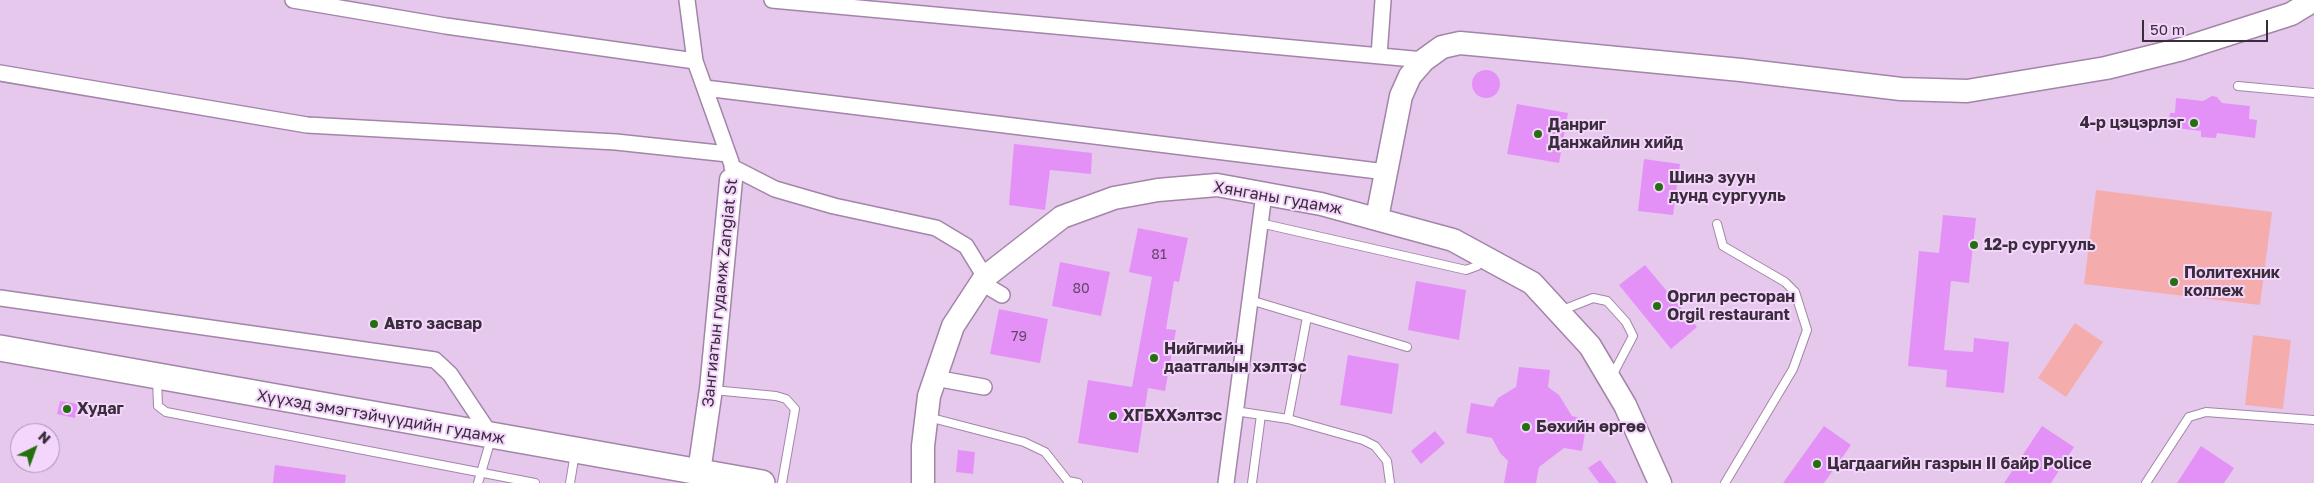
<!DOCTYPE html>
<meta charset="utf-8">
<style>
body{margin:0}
#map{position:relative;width:2314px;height:483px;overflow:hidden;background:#e6c8ed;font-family:"Golos Text",sans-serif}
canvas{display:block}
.north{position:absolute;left:10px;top:423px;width:50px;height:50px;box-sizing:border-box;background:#f4d5fb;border:1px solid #a992af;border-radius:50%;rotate:42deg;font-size:14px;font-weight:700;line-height:20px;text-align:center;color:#392d3c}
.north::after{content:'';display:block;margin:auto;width:18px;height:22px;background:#256f10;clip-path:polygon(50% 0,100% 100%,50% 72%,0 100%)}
.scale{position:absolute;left:2142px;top:20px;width:126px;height:22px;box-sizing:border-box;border:2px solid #392d3c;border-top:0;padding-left:6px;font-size:15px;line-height:18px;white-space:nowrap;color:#392d3c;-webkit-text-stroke:4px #f4d5fb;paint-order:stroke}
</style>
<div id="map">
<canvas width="2314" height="483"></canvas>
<div class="north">N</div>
<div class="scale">50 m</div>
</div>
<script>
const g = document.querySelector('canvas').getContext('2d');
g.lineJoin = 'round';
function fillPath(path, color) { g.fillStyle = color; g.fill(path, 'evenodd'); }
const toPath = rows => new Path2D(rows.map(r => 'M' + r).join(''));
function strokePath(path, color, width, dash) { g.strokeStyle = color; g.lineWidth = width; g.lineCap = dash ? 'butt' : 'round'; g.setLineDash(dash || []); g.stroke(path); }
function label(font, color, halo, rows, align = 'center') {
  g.font = font + ' "Golos Text",sans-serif'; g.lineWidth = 4; g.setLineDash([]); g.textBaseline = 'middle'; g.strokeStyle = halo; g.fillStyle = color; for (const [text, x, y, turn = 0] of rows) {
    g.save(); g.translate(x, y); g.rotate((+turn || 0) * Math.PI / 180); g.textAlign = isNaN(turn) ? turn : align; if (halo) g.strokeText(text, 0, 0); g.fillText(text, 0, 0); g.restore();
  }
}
fillPath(toPath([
 [2096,190,2272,212,2260,305,2084,284],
 [2075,323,2103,342,2066,397,2038,378],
 [2253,335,2291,340,2283,409,2245,405]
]), '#f4adac');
fillPath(toPath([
 '1472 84a14 14 0 1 1 28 0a14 14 0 1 1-28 0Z',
 [2212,96,2217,97,2222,103,2250,106,2249,119,2257,120,2255,138,2217,133,2216,138,2201,137,2201,131,2168,127,2170,113,2175,113,2176,98,2203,101],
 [1517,104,1568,113,1559,163,1507,154],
 [1014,144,1092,153,1091,174,1050,170,1045,210,1009,205],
 [1644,159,1680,164,1673,215,1638,211],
 [1943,215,1976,218,1969,283,1951,281,1944,350,1973,352,1974,338,2009,342,2004,393,1946,387,1947,370,1908,366,1919,251,1939,253],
 [1138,228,1188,238,1179,282,1174,281,1166,329,1176,330,1165,391,1148,388,1138,453,1078,443,1088,380,1132,387,1152,277,1129,272],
 [1060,262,1110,272,1101,316,1052,306],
 [1645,265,1697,327,1671,349,1619,285],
 [1416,281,1466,290,1459,340,1408,330],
 [999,309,1048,319,1040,363,990,354],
 [1348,355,1399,364,1392,414,1340,405],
 [1519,367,1550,370,1548,387,1559,395,1572,416,1587,420,1582,451,1564,448,1539,467,1536,483,1504,483,1508,461,1500,453,1492,438,1466,433,1471,403,1493,407,1498,398,1516,387],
 [60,401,78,404,75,418,57,414],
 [1824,426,1851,445,1824,483,1783,483],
 [2042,426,2074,447,2051,483,2004,483],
 [1435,431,1445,443,1421,464,1411,451],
 [2201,446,2234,468,2224,483,2177,483],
 [958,450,975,452,973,474,956,472],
 [1600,460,1617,483,1599,483,1588,468],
 [275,465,346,475,345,483,273,483]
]), '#e491f7');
const lane = toPath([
 [2238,86,2314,93],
 [1260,223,1466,270,1477,266,1482,260],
 [1717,224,1723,246,1785,282,1795,292,1807,330,1793,369,1725,483],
 [1250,300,1407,347],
 [1560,311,1593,298,1607,301,1626,322,1633,336,1612,376],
 [157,379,158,406,166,412,535,483],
 [713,390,776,396,786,399,795,409,782,483],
 [1235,411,1288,419,1307,317],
 [928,417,1024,442,1045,452,1068,481,1078,483],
 [1288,419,1363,440,1375,446,1387,461,1390,483],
 [478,483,491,439],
 [570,483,575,453],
 [1252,483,1261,415],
 [2146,483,2189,417,2206,412,2314,420]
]);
const street = toPath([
 [293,0,446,26,695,61],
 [687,0,695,61,731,162],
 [772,0,1424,60],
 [1379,56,1383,0],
 [0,73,307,125,616,142,728,154],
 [705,88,1386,172],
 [732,167,775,189,834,206,936,228,966,246,985,277],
 [982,283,1002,295],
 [0,298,435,360,450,374,492,437],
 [935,378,984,387],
 [1226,483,1264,194]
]);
const secondary = toPath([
 [1377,218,1401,96,1410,76,1424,60,1442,47,1460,43,1503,47,1741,70,1901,89,1967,91,2106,68,2182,49,2291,14,2314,0],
 [699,472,711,389,731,180],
 [923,483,923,446,929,396,953,326,985,277,1062,217,1114,198,1158,190,1217,185,1321,204,1453,240,1532,283,1590,346,1625,405,1660,483]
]);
const primary = toPath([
 [0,348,762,483]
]);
strokePath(lane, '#a285a8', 10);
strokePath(street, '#a285a8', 18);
strokePath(secondary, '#a285a8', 25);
strokePath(primary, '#a285a8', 28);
strokePath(lane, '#fff', 8);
strokePath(street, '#fff', 15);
strokePath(secondary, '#fff', 22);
strokePath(primary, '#fff', 25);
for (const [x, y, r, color] of [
 [2194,123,5,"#256f10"],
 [1538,134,5,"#256f10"],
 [1659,187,5,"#256f10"],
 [1974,245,5,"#256f10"],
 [2174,282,5,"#256f10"],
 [1657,306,5,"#256f10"],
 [374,324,5,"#256f10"],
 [1154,358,5,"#256f10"],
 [67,409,5,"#256f10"],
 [1113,416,5,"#256f10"],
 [1526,427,5,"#256f10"],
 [1817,464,5,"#256f10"]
]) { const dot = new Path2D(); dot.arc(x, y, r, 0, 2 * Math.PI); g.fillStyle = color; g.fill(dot); strokePath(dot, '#f4d5fb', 2); }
label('14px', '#64466b', null, [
 ["81",1159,255],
 ["80",1081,289],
 ["79",1019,337]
]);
label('bold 16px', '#392d3c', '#f4d5fb', [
 ["4-р цэцэрлэг",2184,123,"right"],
 ["Данриг",1548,125],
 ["Данжайлин хийд",1548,143],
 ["Шинэ зуун",1669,178],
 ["дунд сургууль",1669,196],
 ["12-р сургууль",1984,245],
 ["Политехник",2184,273],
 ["коллеж",2184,291],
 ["Оргил ресторан",1667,297],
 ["Orgil restaurant",1667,315],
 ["Авто засвар",384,324],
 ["Нийгмийн",1164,349],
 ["даатгалын хэлтэс",1164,367],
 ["Худаг",77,409],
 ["ХГБХХэлтэс",1123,416],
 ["Бөхийн өргөө",1536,427],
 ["Цагдаагийн газрын II байр Police",1827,464]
], 'left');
label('16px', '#392d3c', '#f4d5fb', [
 ["Хянганы гудамж",1278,198,10],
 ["Зангиатын гудамж Zangiat St",720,293,-84],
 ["Хүүхэд эмэгтэйчүүдийн гудамж",381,417,10]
]);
</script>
